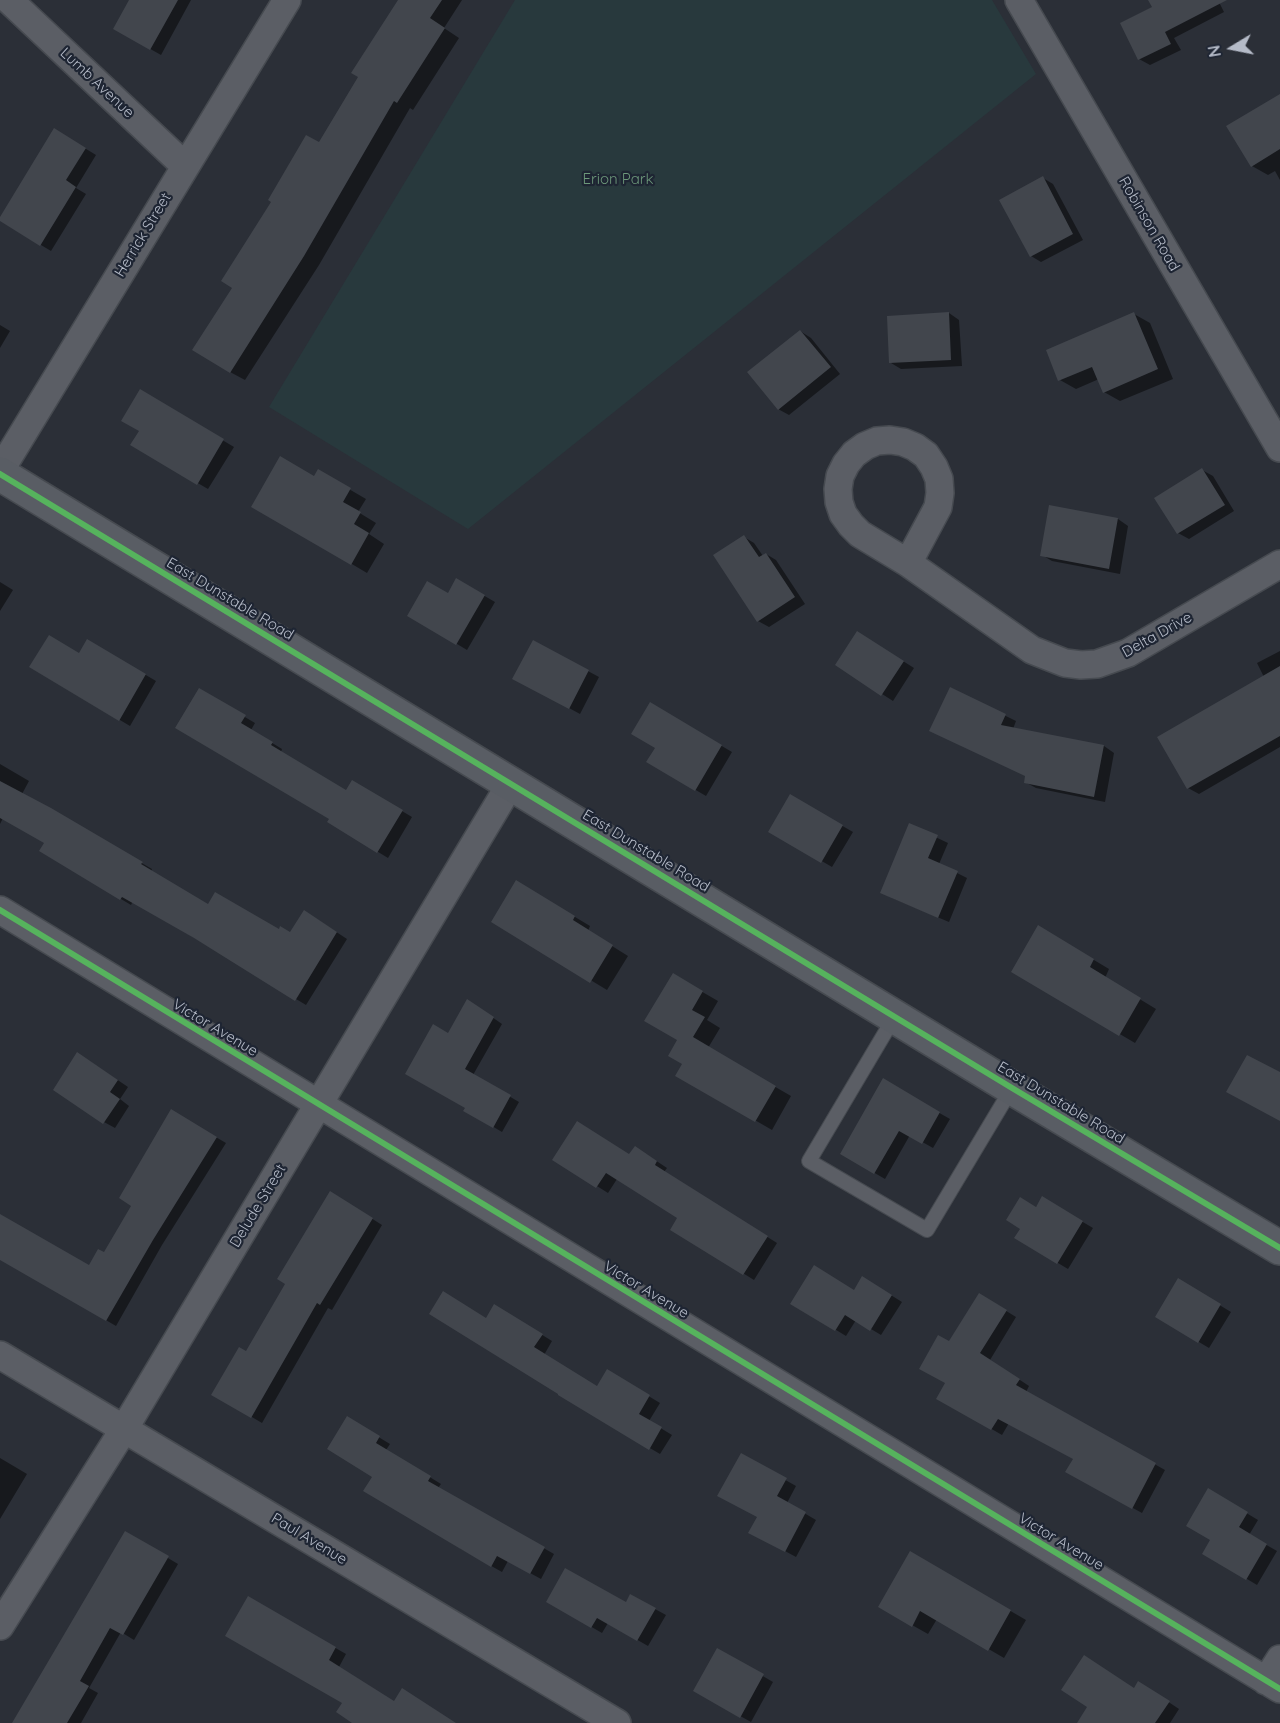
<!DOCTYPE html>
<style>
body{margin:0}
#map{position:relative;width:1280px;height:1723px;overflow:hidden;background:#2b2f37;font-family:Quicksand,sans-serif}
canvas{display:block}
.north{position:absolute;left:1202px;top:18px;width:60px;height:60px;-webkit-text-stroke:4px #1e2533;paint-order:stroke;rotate:260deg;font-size:16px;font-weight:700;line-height:24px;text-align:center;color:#b5bbc8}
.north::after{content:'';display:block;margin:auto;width:21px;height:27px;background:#b5bbc8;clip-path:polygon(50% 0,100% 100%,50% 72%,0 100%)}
</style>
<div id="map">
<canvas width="1280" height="1723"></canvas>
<div class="north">N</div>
</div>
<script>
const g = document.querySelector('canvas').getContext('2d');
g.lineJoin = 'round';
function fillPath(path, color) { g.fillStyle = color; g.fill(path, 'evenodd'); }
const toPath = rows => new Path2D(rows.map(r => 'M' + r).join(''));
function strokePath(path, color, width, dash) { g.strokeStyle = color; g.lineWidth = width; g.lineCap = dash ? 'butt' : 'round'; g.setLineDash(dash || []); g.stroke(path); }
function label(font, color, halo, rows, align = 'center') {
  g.font = font + ' Quicksand,sans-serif'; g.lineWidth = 4.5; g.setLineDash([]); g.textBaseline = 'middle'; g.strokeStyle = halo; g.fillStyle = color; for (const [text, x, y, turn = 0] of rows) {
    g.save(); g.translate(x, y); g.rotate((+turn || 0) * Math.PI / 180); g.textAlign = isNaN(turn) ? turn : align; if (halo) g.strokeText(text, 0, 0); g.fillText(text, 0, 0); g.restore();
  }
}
fillPath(toPath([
 [515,0,992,0,1036,74,468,529,269,407]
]), '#28393d');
fillPath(toPath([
 [131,0,191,0,161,55,115,29],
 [400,0,462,0,444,28,459,38,413,110,410,108,319,265,245,380,230,372,234,287,360,76],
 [1150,0,1218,0,1224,12,1174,38,1181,50,1150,65,1139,59,1154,8],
 [1280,101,1280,180,1275,171,1268,175,1252,166],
 [55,130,96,155,76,188,86,194,51,251,41,245],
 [1043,178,1053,184,1083,240,1041,262,1031,256],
 [949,313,959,320,962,366,901,369,891,363],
 [1134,314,1150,323,1173,379,1120,401,1104,392,1099,379,1076,389,1060,380],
 [0,325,10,331,0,348],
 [800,331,811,338,840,374,789,415,778,409],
 [140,391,234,447,208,489,132,445,141,430],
 [1202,470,1213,476,1234,511,1189,539,1178,533],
 [318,471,366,499,358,512,376,523,369,534,384,544,367,573,254,506,314,478],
 [1050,507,1118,519,1128,526,1120,574,1052,561,1042,555],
 [744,537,754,543,763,556,766,554,776,560,805,604,769,627,758,621,715,555],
 [457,580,495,602,467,650,409,615,448,595],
 [0,582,13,590,0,611],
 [868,639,914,668,893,701,837,665],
 [88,641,156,681,130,726,31,667,80,655],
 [534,642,599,677,580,714,525,684],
 [1280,651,1280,747,1199,794,1188,788,1264,677,1257,663],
 [951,689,1016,721,1013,729,1104,746,1114,753,1105,802,1036,788,1025,782,1026,776],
 [199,690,255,723,251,730,282,749,281,752,347,792,353,782,412,817,388,858,329,822,331,818],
 [650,704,732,752,706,796,648,762,657,747],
 [0,764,29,781,22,794,152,869,151,872,208,906,291,934,315,918,347,939,306,1005,133,901,131,905,41,851,46,842,3,818,0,824],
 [790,796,853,832,832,867,770,831],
 [910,825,948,843,939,864,967,878,949,922,892,898],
 [532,891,590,926,588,931,628,956,607,990,493,921],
 [1039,927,1109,969,1105,978,1156,1009,1135,1043,1013,971],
 [673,975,718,1001,707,1020,720,1028,708,1048,791,1096,772,1130,677,1075,684,1063],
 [476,1006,502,1024,473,1075,519,1102,502,1132,465,1110,467,1107,449,1035],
 [88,1060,128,1087,120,1099,129,1106,115,1128,104,1122],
 [883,1081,950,1119,933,1148,910,1135,885,1179,842,1154],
 [171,1111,226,1143,162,1245,116,1326,0,1258,0,1216,90,1267,104,1254,133,1205],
 [646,1154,667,1168,664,1172,777,1243,754,1280,672,1229,679,1218,617,1179,608,1193,554,1159],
 [1042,1198,1093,1228,1068,1269,1016,1238],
 [341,1199,382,1225,332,1310,328,1308,262,1423,213,1394,247,1353],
 [1178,1280,1231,1312,1209,1348,1157,1317],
 [873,1284,902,1302,881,1335,856,1320,846,1336,792,1303,855,1291],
 [990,1301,1016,1317,990,1360,1029,1386,1026,1392,1165,1470,1142,1513,1067,1472,1075,1459,1009,1423,1002,1435,938,1398,947,1382,949,1343],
 [505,1312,552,1341,544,1355,597,1388,607,1371,660,1403,649,1421,672,1435,660,1454,560,1395],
 [347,1418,390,1444,386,1450,441,1484,438,1488,554,1554,541,1579,508,1561,502,1572,461,1549,374,1476],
 [741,1455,796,1486,787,1503,816,1520,796,1557,750,1532,758,1517],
 [0,1458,27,1474,0,1519],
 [1208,1490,1258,1520,1249,1535,1277,1551,1257,1585,1204,1553,1212,1539],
 [126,1533,178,1564,134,1640,121,1632,89,1688,98,1693,81,1723,16,1723],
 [911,1553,1026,1620,1004,1658,937,1619,928,1634,880,1607],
 [631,1596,666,1615,648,1646,608,1623,602,1633,548,1602,626,1605],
 [248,1598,346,1654,339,1667,394,1702,455,1723,355,1723,344,1703],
 [718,1650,773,1682,751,1722,695,1691],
 [1135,1689,1149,1689,1179,1709,1170,1723,1116,1723]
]), '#0007');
fillPath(toPath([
 [129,0,178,0,150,50,113,29],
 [398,0,442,0,430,18,445,28,397,103,394,101,304,256,230,373,192,350,232,288,221,281,271,202,268,200,306,135,319,142,358,77,351,73],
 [1148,0,1227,0,1165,32,1171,44,1138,60,1120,23,1152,7],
 [1280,94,1280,149,1251,167,1226,126],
 [54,128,86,148,66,180,76,187,40,246,0,221,0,217],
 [1043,176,1073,234,1030,257,999,200],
 [949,312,951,360,889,363,887,316],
 [1134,312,1158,369,1103,393,1092,367,1058,381,1046,350],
 [800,330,831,367,778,410,747,372],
 [140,389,224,439,197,485,130,445,139,431,121,421],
 [280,456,314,476,318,469,351,488,343,502,361,512,354,524,369,533,351,565,251,507],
 [1202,468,1225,505,1177,534,1154,498],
 [1049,505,1118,518,1109,569,1040,556],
 [744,535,759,557,766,553,795,597,757,622,713,555],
 [456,578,485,595,456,645,407,616,427,581,448,593],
 [857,631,904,661,881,696,835,665],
 [49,635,79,653,87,639,146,674,119,721,29,667],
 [533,640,589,670,569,709,512,679],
 [1280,666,1280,736,1187,789,1157,737],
 [950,687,1006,714,1001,725,1104,745,1094,797,1024,783,1025,776,929,731],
 [199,688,246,715,241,723,273,742,271,745,346,790,352,780,403,810,377,853,327,822,329,819,175,728],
 [650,702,722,745,695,791,646,762,655,748,631,734],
 [0,781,51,808,143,862,141,864,208,904,215,892,279,929,280,926,290,932,304,910,337,932,295,1001,194,938,122,897,120,900,39,851,44,843,0,818],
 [790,794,843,825,821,863,768,832],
 [909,823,938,835,928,858,958,871,938,918,880,893],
 [516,880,575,916,573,920,613,945,590,983,491,922],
 [1038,925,1094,959,1090,967,1141,998,1119,1036,1011,972],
 [673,973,703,991,692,1010,705,1017,693,1037,776,1086,755,1122,675,1076,682,1064,668,1056,677,1040,644,1021],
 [467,999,494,1017,465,1069,511,1095,493,1128,463,1111,465,1108,405,1074,433,1024,448,1033],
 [77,1052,118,1080,110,1092,120,1099,103,1124,53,1090],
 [1247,1055,1280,1072,1280,1121,1226,1092],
 [883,1078,940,1112,922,1144,899,1131,874,1174,840,1154],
 [171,1109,217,1137,153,1240,106,1321,0,1260,0,1214,89,1265,98,1249,104,1252,131,1206,119,1198],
 [577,1121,629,1154,635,1146,657,1161,655,1165,768,1236,743,1275,670,1230,677,1218,606,1173,596,1188,552,1160],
 [330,1191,373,1218,320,1305,317,1303,251,1418,211,1395,239,1347,246,1351,285,1284,277,1279],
 [1042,1196,1083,1221,1057,1264,1014,1238,1020,1229,1006,1220,1020,1197,1036,1207],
 [814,1265,854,1290,862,1276,892,1295,870,1331,845,1315,835,1331,790,1304],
 [1178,1278,1221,1304,1198,1343,1155,1317],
 [443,1291,486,1318,494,1304,543,1334,534,1347,597,1386,607,1369,650,1395,639,1414,662,1427,649,1450,558,1395,558,1394,429,1314],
 [979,1293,1007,1310,980,1353,1020,1379,1016,1385,1156,1463,1132,1509,1065,1472,1073,1459,998,1419,991,1430,936,1399,945,1383,919,1369,938,1335,949,1341],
 [347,1416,380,1436,376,1443,431,1476,428,1481,545,1547,530,1574,497,1556,491,1567,363,1491,372,1477,327,1449],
 [741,1453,787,1478,777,1496,806,1512,785,1552,748,1533,757,1517,717,1496],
 [1208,1488,1248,1512,1239,1527,1267,1544,1246,1580,1202,1554,1210,1540,1186,1526],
 [125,1531,169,1556,123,1635,110,1628,80,1681,89,1686,67,1723,12,1723],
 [910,1551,1011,1610,988,1651,920,1611,912,1627,878,1607],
 [565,1568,626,1602,630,1594,656,1608,637,1641,597,1618,591,1628,546,1602],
 [248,1596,336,1647,329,1660,394,1701,402,1688,456,1723,352,1723,336,1712,342,1703,225,1636],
 [717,1648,764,1674,740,1718,693,1691],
 [1084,1655,1134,1688,1138,1681,1170,1701,1155,1723,1077,1723,1087,1707,1061,1690]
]), '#42464d');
const lane = toPath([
 [895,1016,809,1161,927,1230,1012,1088]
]);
const street = toPath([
 [9,0,185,166],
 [1019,0,1280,448],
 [0,471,287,0],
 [908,563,938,507,940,493,939,479,934,467,926,455,915,447,903,442,890,440,877,441,865,446,854,454,846,464,840,476,838,489,839,502,843,514,851,525,860,534,908,563,1032,650,1065,663,1081,665,1097,664,1128,653,1280,564],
 [0,910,1280,1689],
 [0,1355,617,1723],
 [0,1626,124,1429,511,783],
 [1266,1681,1280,1659]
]);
const secondary = toPath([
 [0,474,1012,1088,1280,1248]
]);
strokePath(lane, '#464a50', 16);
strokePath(street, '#464a50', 30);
strokePath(secondary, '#464a50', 36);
strokePath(lane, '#5b5e65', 14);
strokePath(street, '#5b5e65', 27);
strokePath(secondary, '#595d64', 33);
strokePath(toPath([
 [0,474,1012,1088,1280,1248],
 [0,910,1280,1689]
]), '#56b35d', 6);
label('15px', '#b5bbc8', '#1e2533', [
 ["Lumb Avenue",97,83,43],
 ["Robinson Road",1149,224,60],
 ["Herrick Street",143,235,-59],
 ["East Dunstable Road",230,599,31],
 ["Delta Drive",1157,635,-29],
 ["East Dunstable Road",646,851,31],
 ["Victor Avenue",215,1028,31],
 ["East Dunstable Road",1061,1103,31],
 ["Delude Street",258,1206,-59],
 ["Victor Avenue",646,1290,31],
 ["Paul Avenue",309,1539,31],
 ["Victor Avenue",1061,1542,31]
]);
label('15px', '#6d987a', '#1e2533', [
 ["Erion Park",618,179]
]);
</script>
